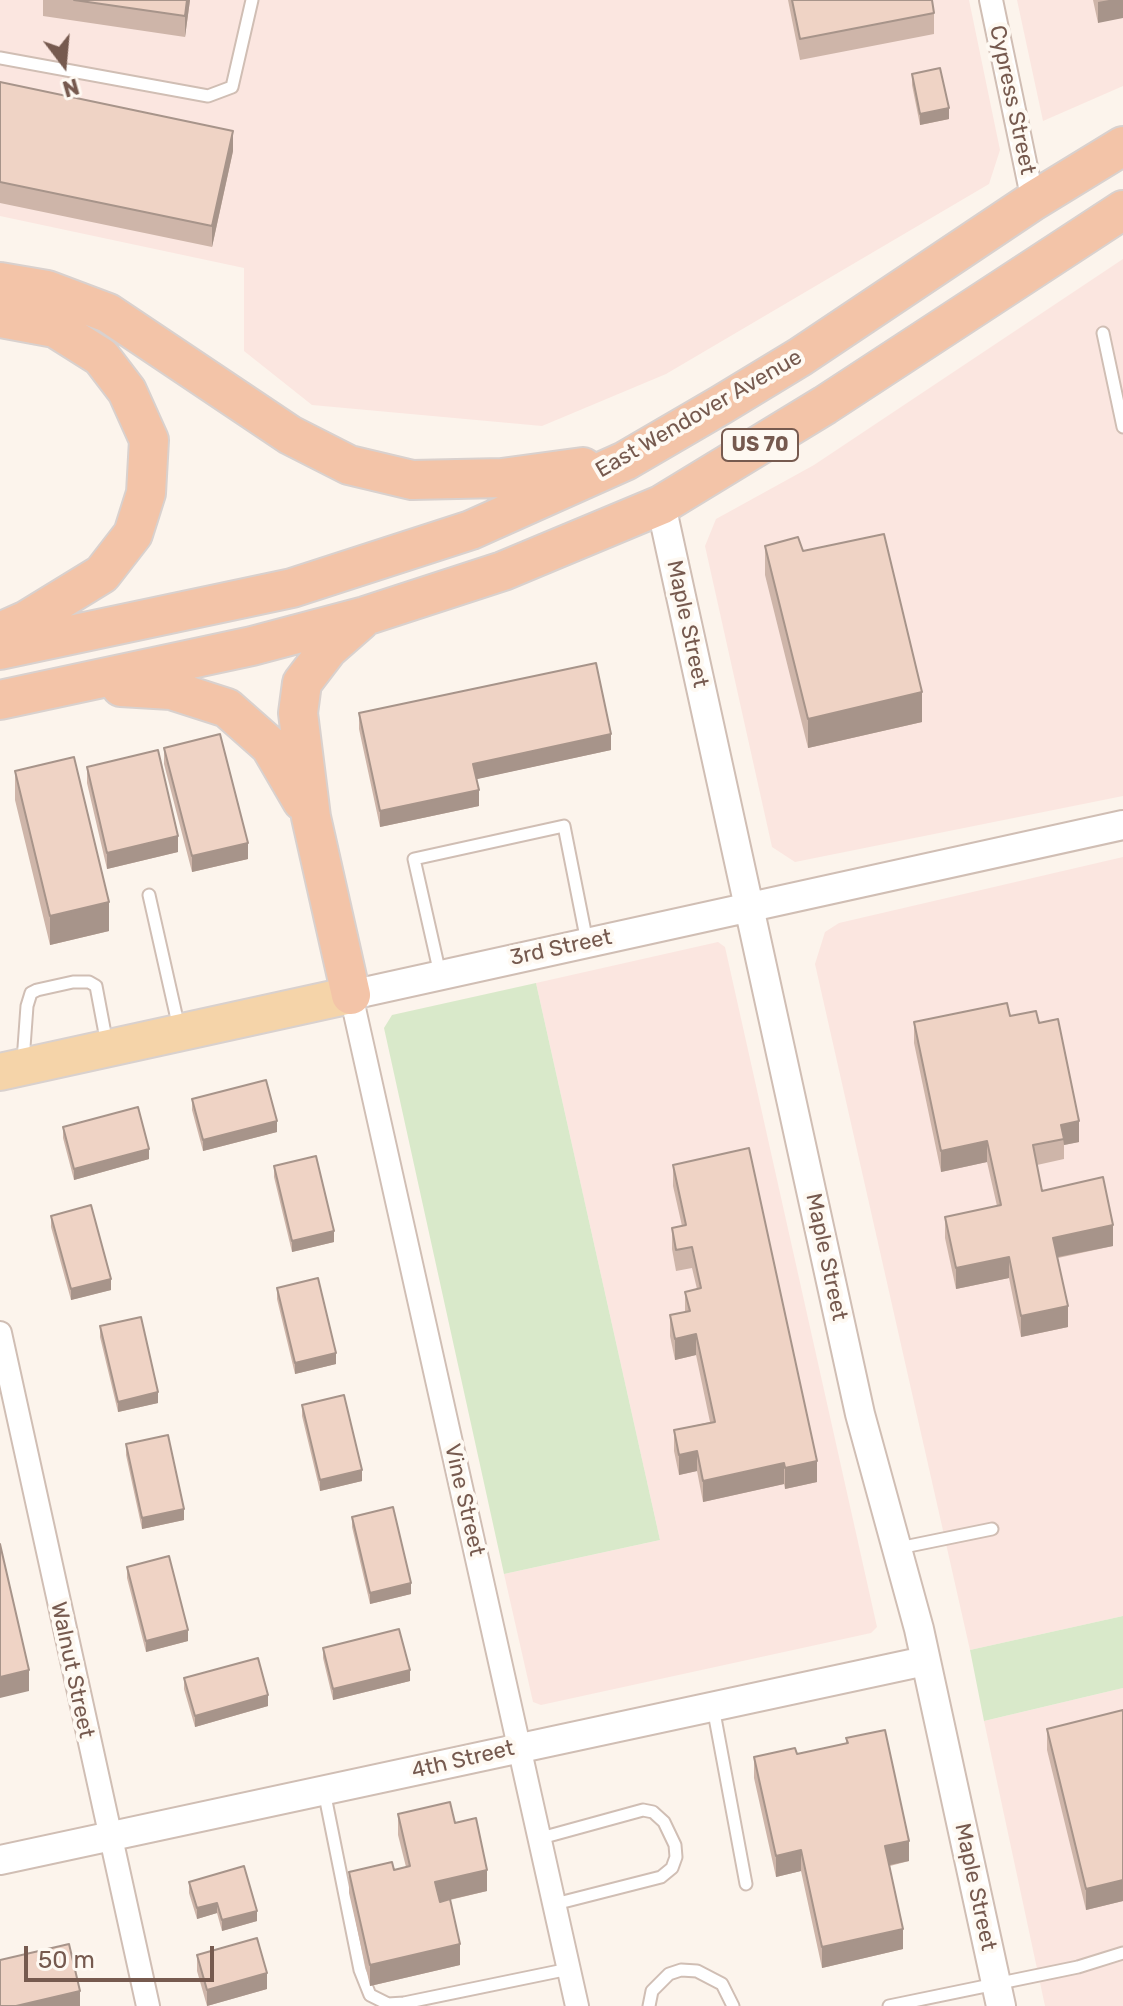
<!DOCTYPE html>
<style>
body{margin:0}
#map{position:relative;width:1123px;height:2006px;overflow:hidden;background:#fcf4ec;font-family:Rubik,sans-serif}
canvas{display:block}
.north{position:absolute;left:24px;top:24px;width:80px;height:80px;-webkit-text-stroke:6px #fef9f2;paint-order:stroke;rotate:164deg;font-size:22px;font-weight:700;line-height:32px;text-align:center;color:#765a4f}
.north::after{content:'';display:block;margin:auto;width:28px;height:36px;background:#765a4f;clip-path:polygon(50% 0,100% 100%,50% 72%,0 100%)}
.scale{position:absolute;left:24px;top:1946px;width:190px;height:36px;box-sizing:border-box;border:4px solid #765a4f;border-top:0;padding-left:10px;font-size:24px;line-height:28px;white-space:nowrap;color:#765a4f;-webkit-text-stroke:6px #fef9f2;paint-order:stroke}
</style>
<div id="map">
<canvas width="1123" height="2006"></canvas>
<div class="north">N</div>
<div class="scale">50 m</div>
</div>
<script>
const g = document.querySelector('canvas').getContext('2d');
g.lineJoin = 'round';
function fillPath(path, color) { g.fillStyle = color; g.fill(path, 'evenodd'); }
const toPath = rows => new Path2D(rows.map(r => 'M' + r).join(''));
function strokePath(path, color, width, dash) { g.strokeStyle = color; g.lineWidth = width; g.lineCap = dash ? 'butt' : 'round'; g.setLineDash(dash || []); g.stroke(path); }
function label(font, color, halo, rows, align = 'center') {
  g.font = font + ' Rubik,sans-serif'; g.lineWidth = 8; g.setLineDash([]); g.textBaseline = 'middle'; g.strokeStyle = halo; g.fillStyle = color; for (const [text, x, y, turn = 0] of rows) {
    g.save(); g.translate(x, y); g.rotate((+turn || 0) * Math.PI / 180); g.textAlign = isNaN(turn) ? turn : align; if (halo) g.strokeText(text, 0, 0); g.fillText(text, 0, 0); g.restore();
  }
}
fillPath(toPath([
 [0,0,969,0,1000,150,989,184,666,374,542,426,312,405,244,351,244,268,0,216],
 [1017,0,1123,0,1123,86,1043,121],
 [1123,259,1123,796,795,862,772,847,705,546,716,519,814,465],
 [1123,857,1123,1616,970,1650,815,964,825,932,839,923],
 [718,942,725,947,877,1627,871,1633,541,1705,533,1702,504,1574,660,1540,536,983],
 [1123,1688,1123,2006,1045,2006,984,1721]
]), '#fbe6e0');
fillPath(toPath([
 [536,983,660,1540,504,1574,384,1028,392,1015],
 [1123,1616,1123,1688,984,1721,970,1650]
]), '#d9e9ca');
const service = toPath([
 [0,58,208,96,232,87,252,0],
 [1103,333,1123,427],
 [149,895,179,1028],
 [440,974,414,859,564,826,587,942],
 [23,1061,27,1006,31,993,37,990,73,982,89,982,96,986,107,1044],
 [899,1548,992,1529],
 [713,1707,746,1884],
 [324,1791,360,1970,370,1995,388,2004,404,2003,569,1969],
 [541,1838,643,1810,653,1812,664,1822,675,1845,676,1857,672,1868,661,1877,555,1904],
 [649,2006,652,1991,669,1974,681,1970,697,1971,722,1984,733,2006],
 [889,2006,1078,1967,1123,1953]
]);
const minor = toPath([
 [991,0,1033,201],
 [351,995,577,2006],
 [0,1333,148,2006]
]);
const tertiary = toPath([
 [661,505,860,1414,919,1629,1001,2006],
 [351,995,1123,825],
 [0,1860,925,1661]
]);
const primary = toPath([
 [0,1072,351,995]
]);
const trunk = toPath([
 [0,282,47,290,108,313,290,435,349,465,412,480,502,478,583,467],
 [0,318,55,328,101,357,127,391,149,440,146,493,133,534,102,574,27,620,0,632],
 [0,650,292,588,471,530,625,461,721,405,800,357,1033,201,1123,146],
 [121,687,171,690,227,708,270,746,302,801],
 [0,700,252,646,365,616,503,571,661,505,825,405,1123,210],
 [351,995,311,817,298,713,302,683,328,649,360,621]
]);
strokePath(service, '#d0beb4', 15);
strokePath(minor, '#d0beb4', 26);
strokePath(tertiary, '#d0beb4', 32);
strokePath(primary, '#d9d1ce', 40);
strokePath(trunk, '#d9d1ce', 42);
strokePath(service, '#fff', 11);
strokePath(minor, '#fff', 22);
strokePath(tertiary, '#fff', 28);
strokePath(primary, '#f5d4a9', 36);
strokePath(trunk, '#f3c4a8', 38);
fillPath(toPath([
 [43,0,190,0,185,37,43,16],
 [788,0,932,0,934,13,934,34,800,60],
 [1093,0,1123,0,1098,23],
 [912,74,949,119,920,125,912,85],
 [0,82,233,151,212,247,0,203],
 [765,546,803,551,922,722,808,748,765,575],
 [359,713,611,750,476,779,479,806,380,827,359,729],
 [164,748,248,859,192,872,164,764],
 [87,767,178,852,107,869,87,783],
 [15,771,109,931,50,945,15,800],
 [1010,1016,1039,1023,1079,1142,1064,1145,1064,1159,1037,1165,1042,1191,1113,1246,1058,1258,1068,1327,1021,1337,1009,1278,956,1289,945,1238,945,1217,997,1206,987,1162,941,1172,914,1043,914,1022],
 [192,1099,277,1132,203,1151,192,1110],
 [63,1127,149,1159,74,1180,63,1138],
 [673,1165,817,1482,785,1489,784,1484,703,1502,697,1471,679,1475,674,1451,674,1430,710,1422,696,1355,675,1360,670,1336,670,1315,685,1312,685,1292,697,1289,692,1268,676,1271,672,1249,672,1228,682,1226,673,1186],
 [274,1166,334,1242,292,1252,274,1177],
 [51,1216,111,1290,71,1300,51,1227],
 [277,1288,336,1364,295,1374,277,1299],
 [100,1326,158,1403,118,1412,100,1337],
 [302,1405,362,1481,320,1491,302,1416],
 [126,1444,184,1520,142,1529,126,1455],
 [352,1517,411,1594,370,1604,352,1527],
 [127,1567,188,1641,146,1652,127,1578],
 [323,1648,410,1681,333,1700,323,1658],
 [184,1678,268,1706,195,1727,184,1689],
 [1123,1710,1123,1901,1086,1910,1047,1750,1047,1729],
 [846,1738,909,1861,890,1866,903,1949,822,1968,801,1871,776,1877,754,1778,754,1757,797,1754,846,1743],
 [398,1814,455,1823,487,1891,450,1900,460,1965,370,1986,349,1893,349,1872,394,1870,406,1867,398,1835],
 [189,1882,257,1921,222,1931,217,1913,197,1919,189,1893],
 [197,1955,267,1989,207,2006,197,1971]
]), '#ceb5a9');
fillPath(toPath([
 [187,0,190,0,185,37,185,16],
 [1109,0,1123,0,1123,18,1098,23,1098,2],
 [949,108,949,119,920,125,920,114],
 [233,131,233,151,212,247,212,226],
 [922,692,922,722,808,748,808,719],
 [611,734,611,750,473,780,473,764],
 [479,790,479,806,380,827,380,811],
 [178,836,178,852,107,869,107,853],
 [248,843,248,859,192,872,192,856],
 [109,902,109,931,50,945,50,916],
 [277,1121,277,1132,203,1151,203,1140],
 [1079,1121,1079,1142,1064,1145,1061,1125],
 [987,1141,987,1162,941,1172,941,1151],
 [149,1149,149,1159,74,1180,74,1169],
 [1113,1225,1113,1246,1053,1258,1053,1238],
 [334,1231,334,1242,292,1252,292,1241],
 [1009,1257,1009,1278,956,1289,956,1268],
 [111,1279,111,1290,71,1300,71,1289],
 [1068,1306,1068,1327,1021,1337,1021,1316],
 [696,1334,696,1355,675,1360,675,1339],
 [336,1353,336,1364,295,1374,295,1363],
 [158,1392,158,1403,118,1412,118,1402],
 [697,1451,697,1471,679,1475,679,1455],
 [817,1461,817,1482,785,1489,785,1468],
 [784,1463,784,1484,703,1502,703,1481],
 [362,1470,362,1481,320,1491,320,1480],
 [184,1509,184,1520,142,1529,142,1518],
 [411,1583,411,1594,370,1604,370,1593],
 [188,1630,188,1641,146,1652,146,1641],
 [29,1670,29,1691,0,1698,0,1677],
 [410,1670,410,1681,333,1700,333,1689],
 [268,1695,268,1706,195,1727,195,1716],
 [909,1841,909,1861,885,1866,885,1846],
 [801,1850,801,1871,776,1877,776,1856],
 [487,1870,487,1891,435,1903,435,1882],
 [1123,1880,1123,1901,1086,1910,1086,1889],
 [217,1903,217,1913,197,1919,197,1908],
 [257,1911,257,1921,222,1931,222,1920],
 [903,1929,903,1949,822,1968,822,1947],
 [460,1944,460,1965,370,1986,370,1965],
 [267,1973,267,1989,207,2006,207,1990],
 [80,1991,80,2006,16,2006]
]), '#a7948a');
const building = toPath([
 [74,0,187,0,185,16,74,0],
 [792,0,932,0,934,13,800,39,792,0],
 [940,68,949,108,920,114,912,74,940,68],
 [0,82,233,131,212,226,0,182,0,82],
 [884,534,922,692,808,719,765,546,798,537,803,551,884,534],
 [596,663,611,734,473,764,479,790,380,811,359,713,596,663],
 [220,734,248,843,192,856,164,748,220,734],
 [158,750,178,836,107,853,87,767,158,750],
 [74,757,109,902,50,916,15,771,74,757],
 [1007,1003,1010,1016,1036,1011,1039,1023,1058,1019,1079,1121,1061,1125,1064,1139,1033,1145,1042,1191,1103,1177,1113,1225,1053,1238,1068,1306,1021,1316,1009,1257,956,1268,945,1217,1001,1205,987,1141,941,1151,914,1022,1007,1003],
 [266,1080,277,1121,203,1140,192,1099,266,1080],
 [138,1107,149,1149,74,1169,63,1127,138,1107],
 [749,1148,817,1461,785,1468,784,1463,703,1481,697,1451,679,1455,674,1430,715,1422,696,1334,675,1339,670,1315,690,1311,685,1292,701,1288,692,1247,676,1250,672,1228,686,1225,673,1165,749,1148],
 [316,1156,334,1231,292,1241,274,1166,316,1156],
 [91,1205,111,1279,71,1289,51,1216,91,1205],
 [318,1278,336,1353,295,1363,277,1288,318,1278],
 [141,1317,158,1392,118,1402,100,1326,141,1317],
 [344,1395,362,1470,320,1480,302,1405,344,1395],
 [168,1435,184,1509,142,1518,126,1444,168,1435],
 [393,1507,411,1583,370,1593,352,1517,393,1507],
 [0,1544,29,1670,0,1677,0,1544],
 [169,1556,188,1630,146,1641,127,1567,169,1556],
 [399,1629,410,1670,333,1689,323,1648,399,1629],
 [258,1658,268,1695,195,1716,184,1678,258,1658],
 [1123,1710,1123,1880,1086,1889,1047,1729,1123,1710],
 [885,1730,909,1841,885,1846,903,1929,822,1947,801,1850,776,1856,754,1757,795,1748,797,1754,848,1743,846,1738,885,1730],
 [450,1802,455,1823,476,1818,487,1870,435,1882,440,1902,450,1899,460,1944,370,1965,349,1872,392,1862,394,1870,410,1866,398,1814,450,1802],
 [244,1866,257,1911,222,1920,217,1903,197,1908,189,1882,244,1866],
 [257,1938,267,1973,207,1990,197,1955,257,1938],
 [69,1944,80,1991,16,2006,0,2006,0,1960,69,1944]
]);
fillPath(building, '#efd3c5');
strokePath(building, '#a7948a', 2);
for (const [x, y, w] of [
 [760,445,76]
]) { const box = new Path2D(); box.roundRect(x - w / 2, y - 16, w, 32, 6); g.fillStyle = '#fef9f2'; g.fill(box); strokePath(box, '#765a4f', 2); }
label('bold 20px', '#765a4f', null, [
 ["US 70",760,445]
]);
label('22px', '#765a4f', '#fef9f2', [
 ["Cypress Street",1012,100,78],
 ["East Wendover Avenue",699,414,-30],
 ["Maple Street",687,624,78],
 ["3rd Street",561,948,-12],
 ["Maple Street",826,1257,78],
 ["Vine Street",464,1500,77],
 ["Walnut Street",72,1670,78],
 ["4th Street",463,1760,-13],
 ["Maple Street",975,1887,78]
]);
</script>
